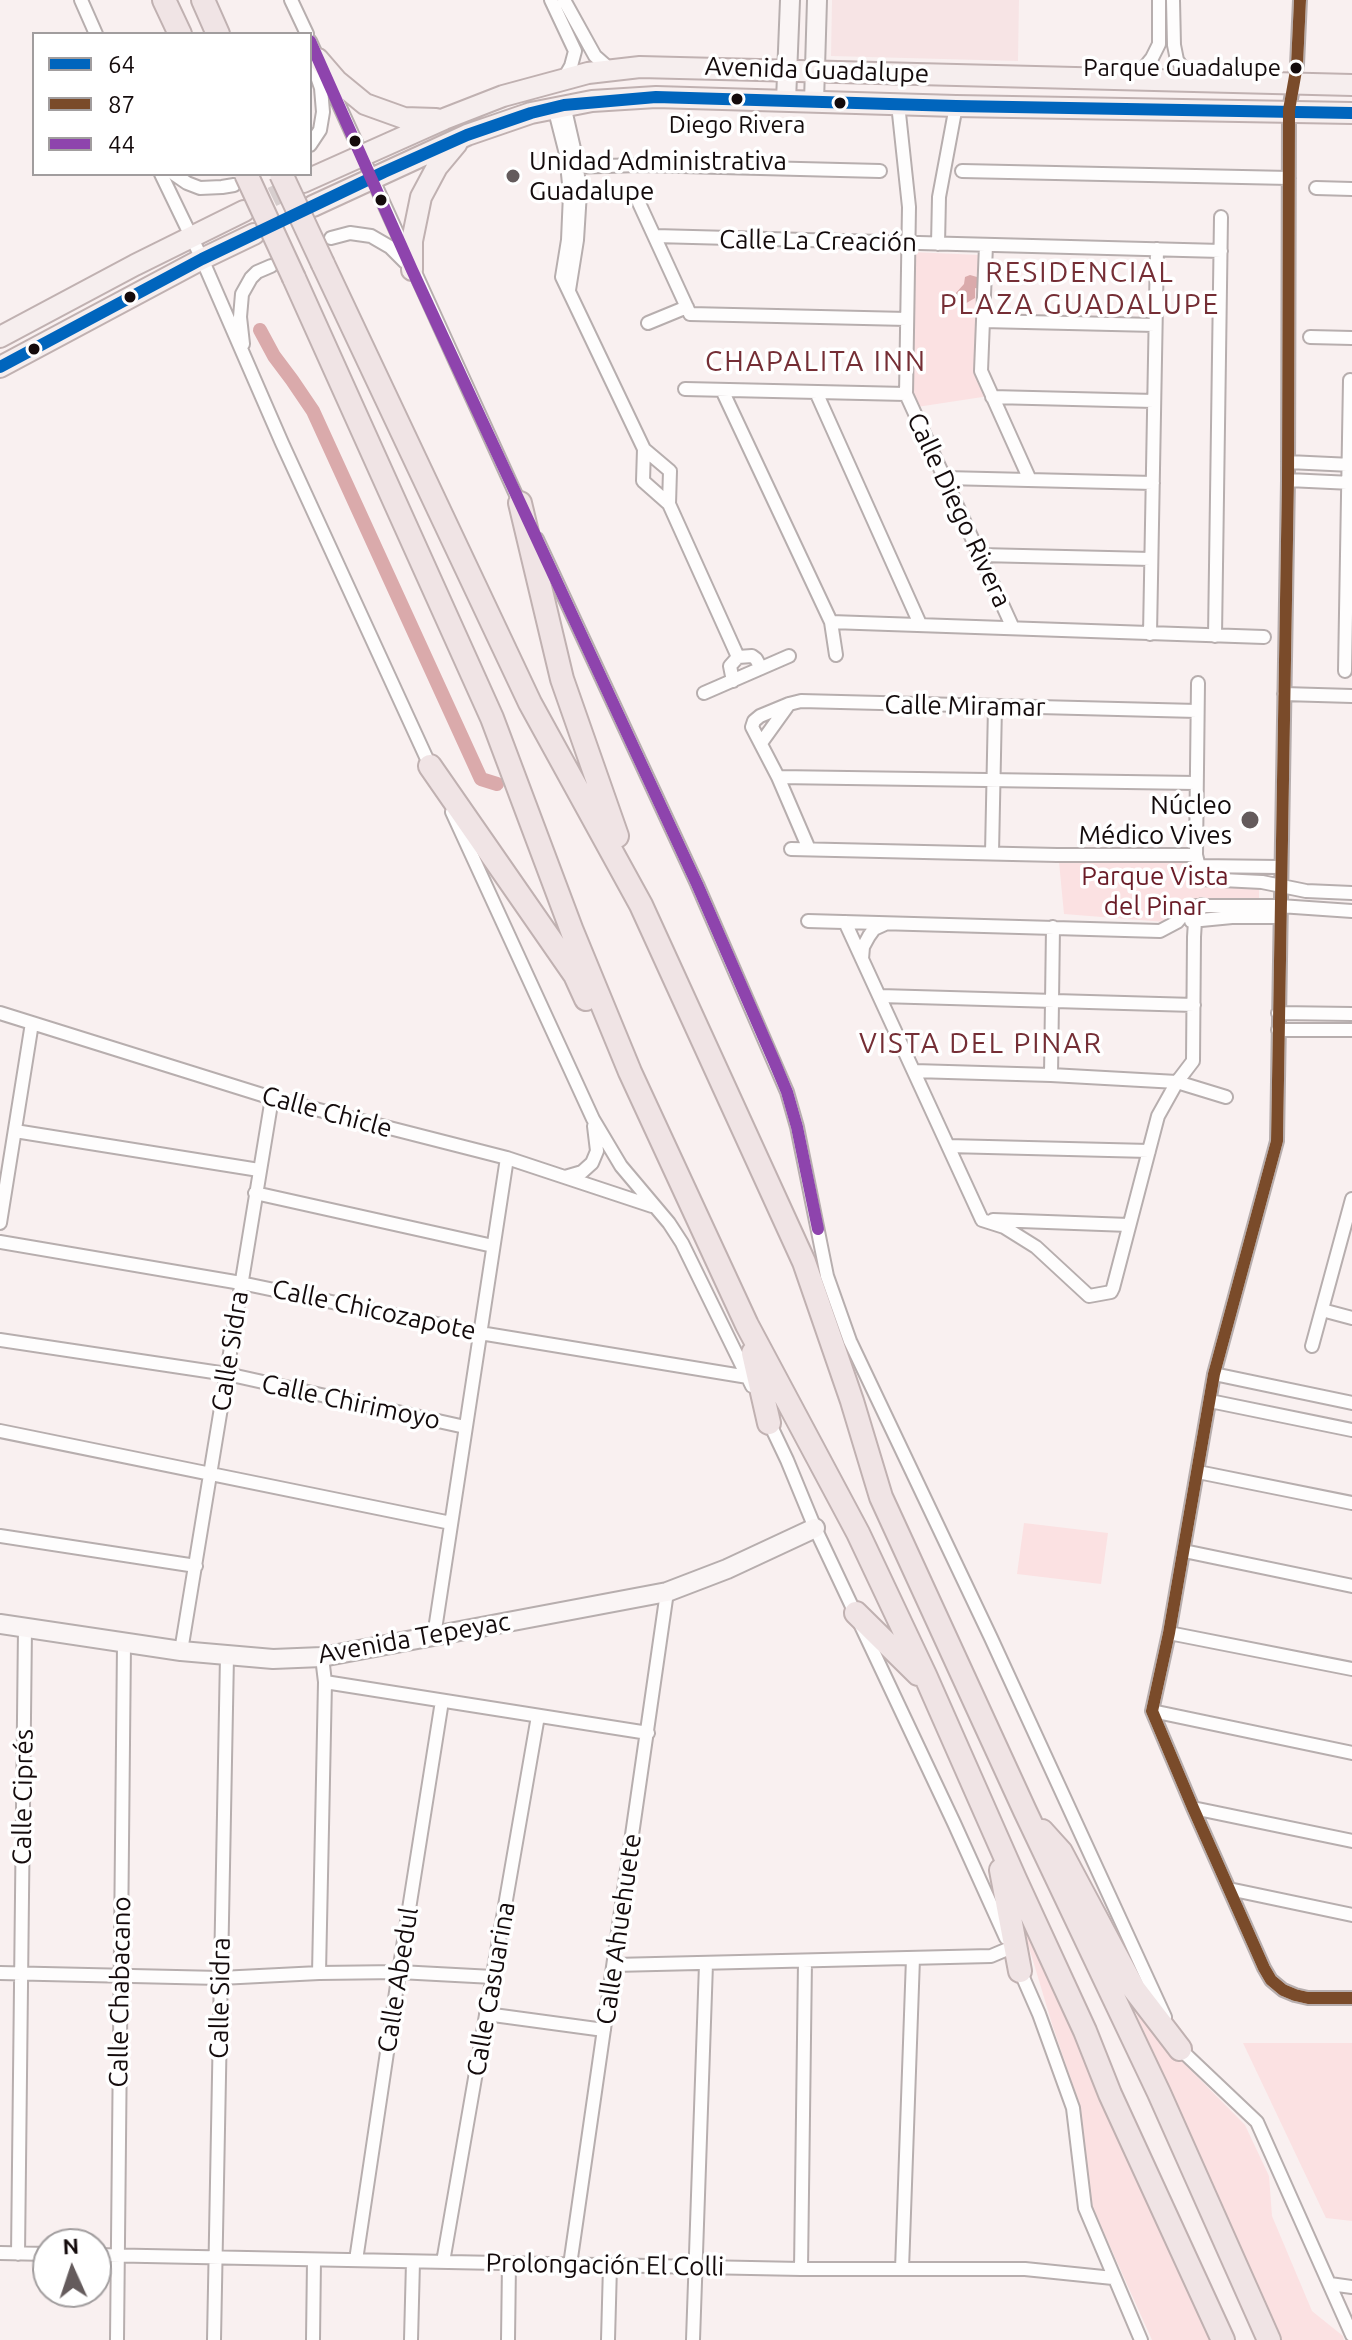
<!DOCTYPE html>
<meta charset="utf-8">
<style>
body{margin:0}
#map{position:relative;width:1352px;height:2340px;overflow:hidden;background:#f9f0f0;font-family:Ubuntu,sans-serif}
canvas{display:block}
.legend{position:absolute;left:32px;top:32px;width:280px;height:144px;box-sizing:border-box;background:#fff;border:2px solid #a19d9e;margin:0;padding:10px 14px;list-style:none;font-size:24px;color:#140b0c}
.legend li{display:flex;align-items:center;gap:16px;height:40px}
.legend b{width:40px;border:2px solid #a19d9e}
.north{position:absolute;left:32px;top:2228px;width:80px;height:80px;box-sizing:border-box;background:#fff;border:2px solid #a19d9e;border-radius:50%;rotate:357deg;font-size:22px;font-weight:700;line-height:32px;text-align:center;color:#140b0c}
.north::after{content:'';display:block;margin:auto;width:28px;height:36px;background:#645b5c;clip-path:polygon(50% 0,100% 100%,50% 72%,0 100%)}
</style>
<div id="map">
<canvas width="1352" height="2340"></canvas>
<ul class="legend">
<li><b style="height:10px;background:#0065bd"></b>64</li>
<li><b style="height:10px;background:#7a4b2a"></b>87</li>
<li><b style="height:10px;background:#8e44ad"></b>44</li>
</ul>
<div class="north">N</div>
</div>
<script>
const g = document.querySelector('canvas').getContext('2d');
g.lineJoin = 'round';
function fillPath(path, color) { g.fillStyle = color; g.fill(path, 'evenodd'); }
const toPath = rows => new Path2D(rows.map(r => 'M' + r).join(''));
function strokePath(path, color, width, dash) { g.strokeStyle = color; g.lineWidth = width; g.lineCap = dash ? 'butt' : 'round'; g.setLineDash(dash || []); g.stroke(path); }
function label(font, color, halo, rows, align = 'center') {
  g.font = font + ' Ubuntu,sans-serif'; g.lineWidth = 7; g.setLineDash([]); g.textBaseline = 'middle'; g.strokeStyle = halo; g.fillStyle = color; for (const [text, x, y, turn = 0] of rows) {
    g.save(); g.translate(x, y); g.rotate((+turn || 0) * Math.PI / 180); g.textAlign = isNaN(turn) ? turn : align; if (halo) g.strokeText(text, 0, 0); g.fillText(text, 0, 0); g.restore();
  }
}
fillPath(toPath([
 [832,0,1019,0,1018,61,831,56]
]), '#f7e4e5');
fillPath(toPath([
 [911,252,980,255,979,314,989,396,917,407,910,394],
 [1193,861,1197,873,1259,886,1259,904,1231,903,1197,898,1182,906,1174,917,1165,922,1064,914,1059,862],
 [1024,1523,1108,1533,1101,1584,1017,1574],
 [1010,1884,1214,2340,1152,2340,1092,2206,1080,2106,1052,2024],
 [1130,2000,1150,2029,1245,2125,1269,2176,1272,2216,1312,2311,1343,2336,1344,2340,1282,2340],
 [1243,2043,1352,2043,1352,2221,1326,2218]
]), '#fbe1e2');
fillPath(toPath([
 [970,275,977,277,980,289,975,288,975,298,963,305,955,294,964,284,965,277]
]), '#daaaab');
strokePath(toPath([
 [260,330,274,356,292,380,313,411,481,779,497,784]
]), '#daaaab', 14);
strokePath(toPath([
 [245,210,303,182]
]), '#d7cece', 20, [20, 10]);
const street = toPath([
 [81,0,96,34],
 [291,0,307,34],
 [551,0,575,51,571,66,563,80],
 [564,0,595,56,612,71],
 [1173,0,1174,45,1177,60,1189,76,1195,79],
 [1300,0,1297,65,1289,110,1288,480,1277,1141,1214,1374,1169,1633,1152,1711,1193,1808,1264,1968,1271,1980,1283,1990,1295,1995,1308,1998,1352,1998],
 [310,41,522,508],
 [1136,78,1152,58,1159,44,1159,0],
 [898,104,909,207,906,394,1013,628],
 [564,105,575,153,580,192,577,240,569,290],
 [554,107,566,154,570,194,568,240,562,277,644,449,670,471,669,504],
 [310,145,320,130,323,112,321,88,312,62],
 [568,167,641,165,880,171],
 [962,171,1289,178],
 [161,174,202,259,282,443,432,770],
 [174,174,187,183,200,188,222,187,234,185],
 [1316,188,1352,189],
 [639,203,690,314,907,319],
 [655,236,1221,251],
 [331,238,350,233,371,236,390,247,405,262],
 [938,244,939,197,956,106],
 [986,245,981,371,1030,480],
 [983,321,1155,325],
 [648,323,687,307],
 [1310,337,1352,338],
 [243,344,240,317,242,294,251,278,257,272,271,266],
 [685,389,906,394],
 [722,390,831,622,836,655],
 [816,392,920,624],
 [992,397,1154,401],
 [644,449,643,481,669,504,738,657],
 [1288,462,1352,465],
 [945,478,1153,483],
 [1288,480,1352,483],
 [537,539,697,884,787,1092,797,1127,827,1276,850,1341,991,1638,1165,2017],
 [980,555,1151,559],
 [831,622,1264,637],
 [1150,634,1157,249],
 [1215,636,1221,217],
 [1345,671,1350,380],
 [733,681,730,666,738,657,752,656,756,659,761,668],
 [1198,683,1196,855,1202,879,1262,882,1306,891,1352,893],
 [704,693,789,656],
 [1284,694,1352,696],
 [761,743,789,704],
 [778,777,1196,783],
 [452,812,593,1119,621,1166,669,1223,682,1243,752,1386],
 [791,849,1057,855,1196,855],
 [809,849,778,777,752,727,754,721,760,716,789,704,801,701,1197,711],
 [992,853,995,706],
 [1197,866,1280,867],
 [808,921,1160,931,1177,922,1188,909,1196,906,1280,906,1352,911],
 [1191,921,1232,917,1280,917],
 [845,922,982,1220,1004,1227,1036,1247,1089,1296,1111,1292,1113,1288,1158,1116,1177,1082,1193,1061,1194,937,1195,921,1202,905],
 [862,959,863,947,869,936,874,929,885,924],
 [880,996,1194,1005],
 [0,1013,272,1098,507,1158,652,1206],
 [1278,1013,1352,1014],
 [1278,1030,1352,1030],
 [914,1071,1051,1075,1177,1082,1226,1097],
 [1051,1075,1053,927],
 [15,1131,259,1170],
 [948,1146,1149,1151],
 [565,1177,582,1172,592,1163,597,1151,594,1126],
 [255,1193,493,1246],
 [993,1220,1129,1225],
 [0,1223,32,1023],
 [0,1242,241,1283,480,1333,748,1377],
 [1322,1310,1352,1318],
 [0,1340,227,1374,465,1427],
 [1312,1346,1352,1199],
 [1214,1374,1352,1403],
 [1210,1401,1352,1430],
 [768,1420,787,1460,815,1528,954,1823,1006,1938],
 [0,1431,451,1523],
 [1198,1472,1352,1503],
 [0,1536,196,1566],
 [1184,1551,1352,1586],
 [1169,1633,1352,1669],
 [434,1636,507,1158],
 [181,1651,272,1098],
 [322,1657,325,1682,648,1733],
 [1152,1711,1352,1753],
 [1193,1808,1352,1841],
 [1229,1889,1352,1915],
 [614,1965,991,1956,1010,1948],
 [1018,1966,1039,2014,1073,2108,1085,2208,1141,2340],
 [0,1973,220,1978,319,1973,399,1972,493,1977],
 [319,1973,325,1682],
 [486,2014,604,2030],
 [1178,2044,1180,2049,1257,2122,1352,2335],
 [0,2253,48,2254],
 [18,2254,25,1628],
 [96,2255,801,2269,1025,2269,1113,2278],
 [356,2260,399,1972,442,1701],
 [443,2262,538,1716],
 [570,2265,667,1592],
 [801,2269,805,1961],
 [902,2269,913,1958],
 [1330,2284,1352,2287],
 [117,2340,124,1644],
 [214,2340,227,1656],
 [313,2340,314,2260],
 [411,2340,413,2262],
 [508,2340,509,2264],
 [608,2340,610,2266],
 [693,2340,706,1964]
]);
const secondary = toPath([
 [786,101,790,0],
 [814,102,817,0],
 [0,1624,181,1651,273,1659,322,1657,667,1592,727,1569,815,1528]
]);
const primary = toPath([
 [318,59,337,81,365,104,404,118,436,119],
 [303,182,444,119,503,96,588,73,640,67,1352,85],
 [313,206,467,135,531,113,592,101,656,97,956,106,1352,113],
 [412,270,412,241,421,197,437,167,457,143],
 [0,337,135,265,244,211],
 [0,367,202,259,254,234]
]);
const highway = toPath([
 [164,0,180,34],
 [203,0,218,34],
 [323,264,530,703,641,905,804,1262,852,1401,881,1497,1025,1811,1159,2093,1269,2340],
 [294,278,492,718,572,931,630,1072,747,1325,858,1533,925,1675,1015,1879,1085,2031,1110,2094,1223,2340],
 [520,503,562,679,617,836],
 [430,766,575,975,586,999],
 [753,1353,769,1423],
 [856,1613,918,1674],
 [1042,1831,1061,1852,1134,1989,1180,2049],
 [1001,1870,1020,1971]
]);
strokePath(street, '#b7aeae', 16);
strokePath(secondary, '#b7aeae', 22);
strokePath(primary, '#c0b1b1', 24);
strokePath(highway, '#c0b1b1', 26);
strokePath(street, '#fefdfd', 12);
strokePath(secondary, '#faf5f5', 18);
strokePath(primary, '#f6eeee', 20);
strokePath(highway, '#f0e4e5', 22);
const highwayBridge = toPath([
 [246,174,294,278],
 [281,174,323,264]
]);
strokePath(highwayBridge, '#c0b1b1', 26, []);
strokePath(highwayBridge, '#f0e4e5', 22);
strokePath(toPath([
 [0,367,202,259,384,172,467,135,531,113,564,105,656,97,956,106,1352,113]
]), '#0065bd', 12);
strokePath(toPath([
 [1300,0,1297,65,1289,110,1288,480,1277,1141,1214,1374,1169,1633,1152,1711,1193,1808,1264,1968,1271,1980,1283,1990,1295,1995,1308,1998,1352,1998]
]), '#7a4b2a', 12);
strokePath(toPath([
 [310,41,412,270,697,884,774,1061,787,1092,797,1127,818,1229]
]), '#8e44ad', 12);
for (const [x, y, r, color] of [
 [1296,68,7,"#140b0c"],
 [737,99,7,"#140b0c"],
 [840,103,7,"#140b0c"],
 [355,141,7,"#140b0c"],
 [513,176,8,"#645b5c"],
 [381,200,7,"#140b0c"],
 [130,297,7,"#140b0c"],
 [34,349,7,"#140b0c"],
 [1250,820,10,"#645b5c"]
]) { const dot = new Path2D(); dot.arc(x, y, r, 0, 2 * Math.PI); g.fillStyle = color; g.fill(dot); strokePath(dot, '#fff', 3); }
label('24px', '#140b0c', '#fff', [
 ["Parque Guadalupe",1281,68],
 ["Diego Rivera",737,125,"center"]
], 'right');
label('26px', '#140b0c', '#fff', [
 ["Avenida Guadalupe",817,70,2],
 ["Calle La Creación",818,241,1],
 ["Calle Diego Rivera",959,510,65],
 ["Calle Miramar",965,706,1],
 ["Calle Chicle",327,1112,15],
 ["Calle Chicozapote",374,1310,12],
 ["Calle Sidra",230,1351,-81],
 ["Calle Chirimoyo",351,1402,12],
 ["Avenida Tepeyac",414,1638,-10],
 ["Calle Ciprés",23,1797,-89],
 ["Calle Ahuehuete",619,1929,-82],
 ["Calle Abedul",398,1980,-81],
 ["Calle Casuarina",491,1989,-80],
 ["Calle Chabacano",120,1992,-89],
 ["Calle Sidra",220,1998,-89],
 ["Prolongación El Colli",605,2265,1]
]);
label('26px', '#140b0c', '#fff', [
 ["Unidad Administrativa",529,161],
 ["Guadalupe",529,191],
 ["Núcleo",1232,805,"right"],
 ["Médico Vives",1232,835,"right"]
], 'left');
label('26px', '#6a1c27', '#fff', [
 ["Parque Vista",1155,876],
 ["del Pinar",1155,906]
]);
g.letterSpacing = '2px';
label('28px', '#752e35', '#fff', [
 ["RESIDENCIAL",1080,273],
 ["PLAZA GUADALUPE",1080,305],
 ["CHAPALITA INN",816,362],
 ["VISTA DEL PINAR",981,1044]
]);
g.letterSpacing = '0px';
</script>
